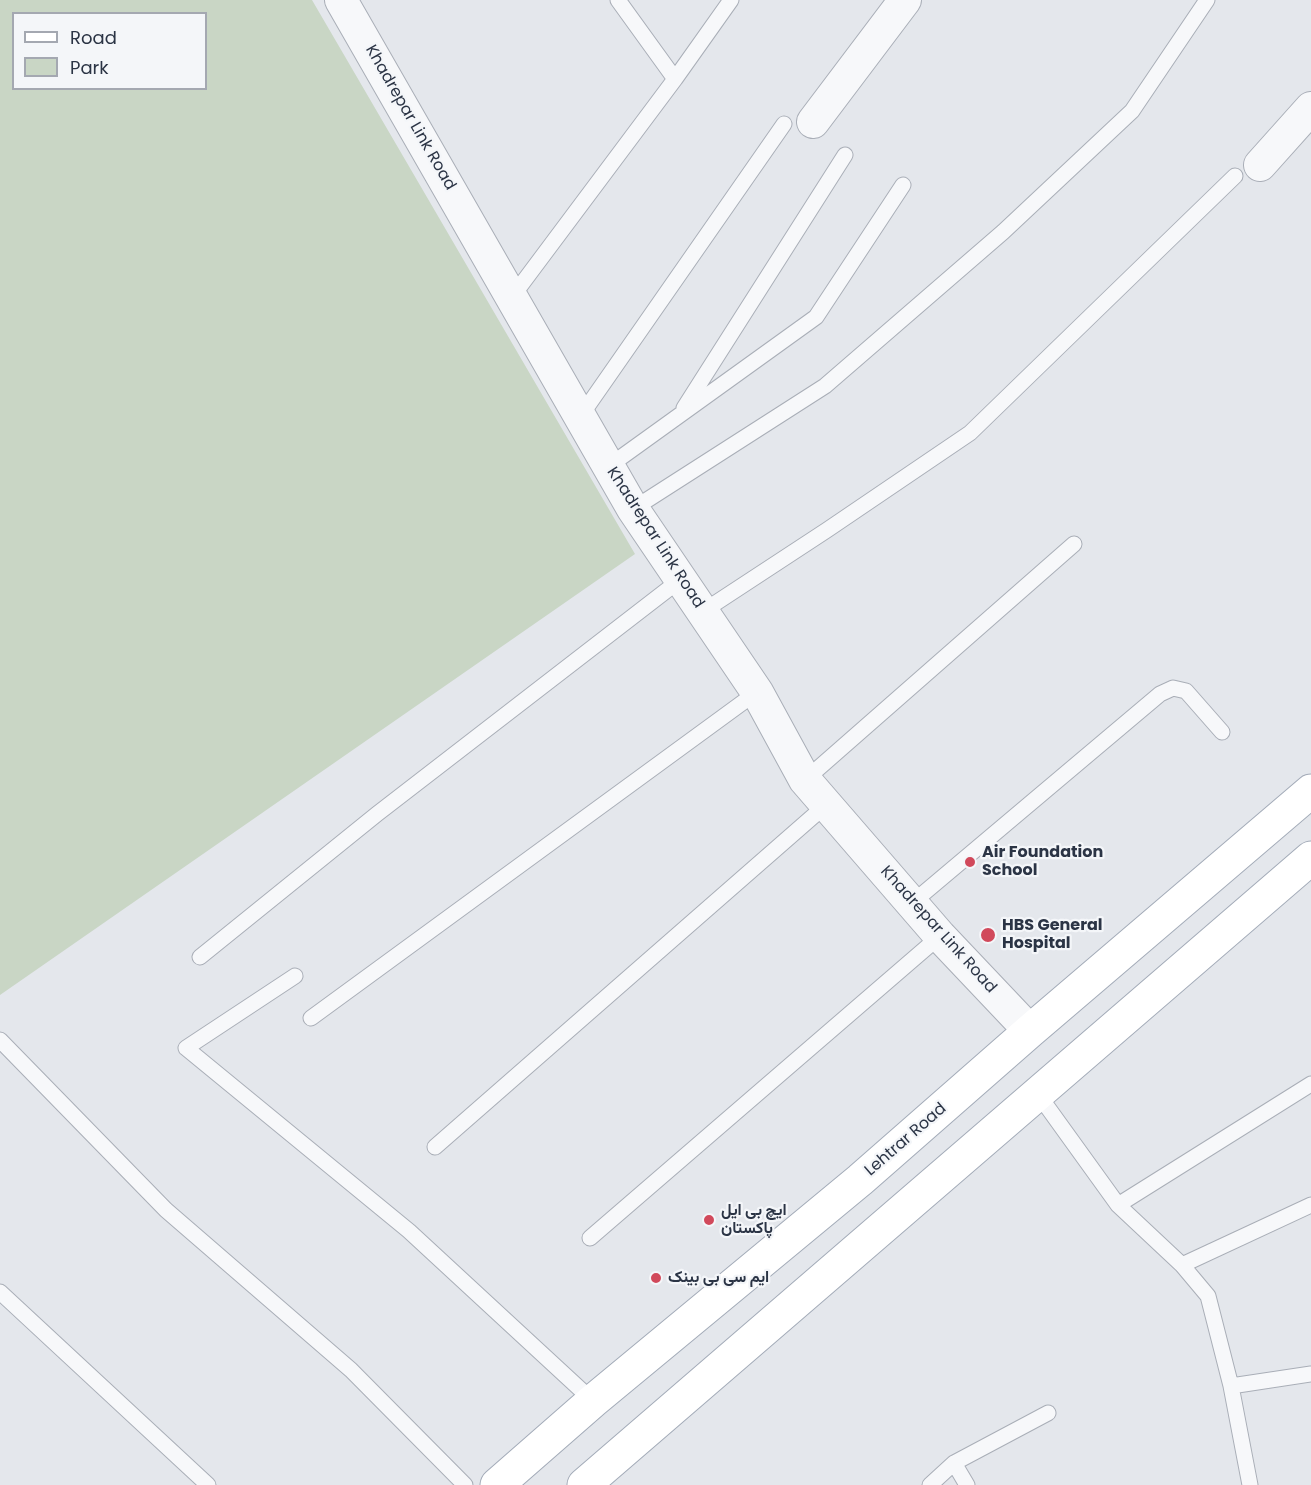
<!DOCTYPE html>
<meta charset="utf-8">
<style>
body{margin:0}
#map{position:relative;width:1311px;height:1485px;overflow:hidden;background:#e4e7ec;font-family:Poppins,sans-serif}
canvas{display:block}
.legend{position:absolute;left:12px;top:12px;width:195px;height:78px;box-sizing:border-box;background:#f4f6f9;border:2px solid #a4a8b1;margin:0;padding:8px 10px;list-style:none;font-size:18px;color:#2b3445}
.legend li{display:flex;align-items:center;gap:12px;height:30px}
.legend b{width:30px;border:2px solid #a4a8b1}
</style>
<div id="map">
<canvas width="1311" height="1485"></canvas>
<ul class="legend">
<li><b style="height:8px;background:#fff"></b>Road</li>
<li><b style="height:16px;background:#c9d6c5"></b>Park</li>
</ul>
</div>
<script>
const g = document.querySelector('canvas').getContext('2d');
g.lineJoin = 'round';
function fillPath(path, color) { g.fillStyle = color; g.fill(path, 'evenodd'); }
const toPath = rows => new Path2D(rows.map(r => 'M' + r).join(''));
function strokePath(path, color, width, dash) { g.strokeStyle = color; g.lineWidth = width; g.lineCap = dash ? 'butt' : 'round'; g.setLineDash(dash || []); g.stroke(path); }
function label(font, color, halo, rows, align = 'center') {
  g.font = font + ' Poppins,Vazirmatn,sans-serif'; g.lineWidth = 4.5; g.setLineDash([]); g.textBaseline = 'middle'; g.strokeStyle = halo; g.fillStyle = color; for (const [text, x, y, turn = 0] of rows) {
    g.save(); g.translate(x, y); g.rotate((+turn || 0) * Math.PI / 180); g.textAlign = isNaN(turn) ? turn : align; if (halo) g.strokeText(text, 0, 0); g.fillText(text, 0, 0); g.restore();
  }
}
fillPath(toPath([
 [0,0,312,0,635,554,0,995],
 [14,14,206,14,206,88,14,88]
]), '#c9d6c5');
const service = toPath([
 [618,0,675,79],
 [512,297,675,79,731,0],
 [684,408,845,155],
 [580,417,784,124],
 [609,466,816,317,903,185],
 [633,509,825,386,1003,232,1132,111,1207,0],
 [702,612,827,530,970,433,1235,176],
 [805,780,1074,544],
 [912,903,1160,694,1173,688,1186,691,1222,732],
 [200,957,377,814,680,580],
 [295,976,186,1048,409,1231,593,1401],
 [311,1018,757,692],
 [0,1040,166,1210,351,1370,465,1485],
 [1038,1094,1118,1205,1182,1265,1208,1296,1231,1386,1250,1485],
 [435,1147,826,805],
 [1118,1205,1311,1084],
 [590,1238,940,936],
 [1182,1265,1311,1205],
 [0,1292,208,1485],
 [1231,1386,1311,1374],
 [954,1463,967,1485],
 [930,1485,954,1463,1048,1413]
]);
const minor = toPath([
 [341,0,633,509,757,692,805,780,940,936,1030,1031],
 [813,122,905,0],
 [1260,165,1311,108]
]);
const primary = toPath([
 [497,1485,593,1401,860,1180,1030,1031,1311,791],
 [584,1485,1311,858]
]);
strokePath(service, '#a9aeb7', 17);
strokePath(minor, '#a9aeb7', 34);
strokePath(primary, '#a3abb8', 35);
strokePath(service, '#f7f8fa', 15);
strokePath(minor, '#f7f8fa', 32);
strokePath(primary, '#fff', 33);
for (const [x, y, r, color] of [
 [970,862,6,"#d1495b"],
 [988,935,8,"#d1495b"],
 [709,1220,6,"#d1495b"],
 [656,1278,6,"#d1495b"]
]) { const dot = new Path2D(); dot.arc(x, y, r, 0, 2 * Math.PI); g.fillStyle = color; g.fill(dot); strokePath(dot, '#f4f6f9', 2); }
label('16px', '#2b3445', '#f4f6f9', [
 ["Khadrepar Link Road",410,118,60],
 ["Khadrepar Link Road",655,538,57],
 ["Khadrepar Link Road",938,930,48],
 ["Lehtrar Road",906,1140,-41]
]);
label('bold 16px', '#2b3445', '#f4f6f9', [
 ["Air Foundation",982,853],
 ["School",982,871],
 ["HBS General",1002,926],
 ["Hospital",1002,944],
 ["ایچ بی ایل",721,1211],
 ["پاکستان",721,1229],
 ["ایم سی بی بینک",668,1278]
], 'left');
</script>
